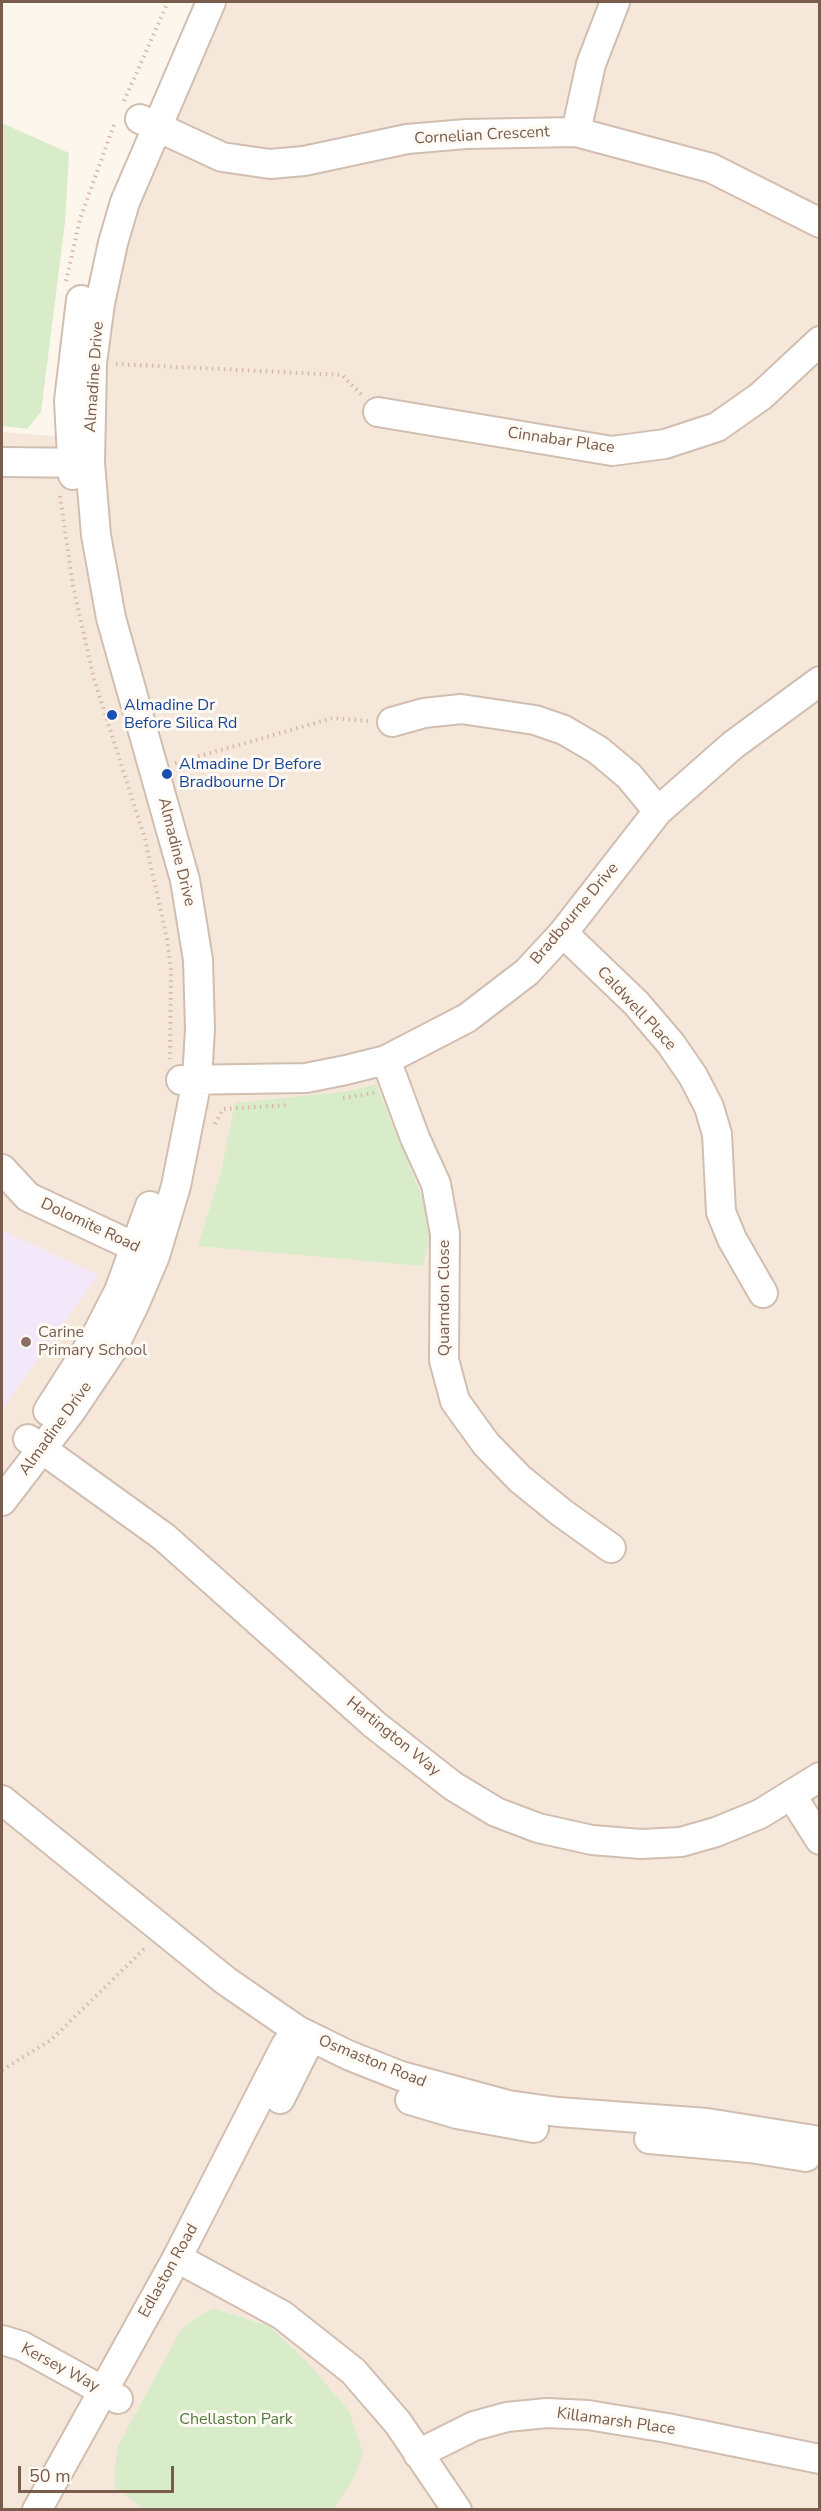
<!DOCTYPE html>
<style>
body{margin:0}
#map{position:relative;width:821px;height:2511px;overflow:hidden;background:#fdf6ec;font-family:"Nunito Sans",sans-serif}
canvas{display:block}
.frame{position:absolute;inset:0;border:3px solid #7a5c4d;pointer-events:none}
.scale{position:absolute;left:18px;top:2466px;width:156px;height:27px;box-sizing:border-box;border:3px solid #7a5c4d;border-top:0;padding-left:8px;font-size:18px;line-height:21px;white-space:nowrap;color:#7a5c4d;-webkit-text-stroke:4px #fffaf3;paint-order:stroke}
</style>
<div id="map">
<canvas width="821" height="2511"></canvas>
<div class="frame"></div>
<div class="scale">50 m</div>
</div>
<script>
const g = document.querySelector('canvas').getContext('2d');
g.lineJoin = 'round';
function fillPath(path, color) { g.fillStyle = color; g.fill(path, 'evenodd'); }
const toPath = rows => new Path2D(rows.map(r => 'M' + r).join(''));
function strokePath(path, color, width, dash) { g.strokeStyle = color; g.lineWidth = width; g.lineCap = dash ? 'butt' : 'round'; g.setLineDash(dash || []); g.stroke(path); }
function label(font, color, halo, rows, align = 'center') {
  g.font = font + ' "Nunito Sans",sans-serif'; g.lineWidth = 6; g.setLineDash([]); g.textBaseline = 'middle'; g.strokeStyle = halo; g.fillStyle = color; for (const [text, x, y, turn = 0] of rows) {
    g.save(); g.translate(x, y); g.rotate((+turn || 0) * Math.PI / 180); g.textAlign = isNaN(turn) ? turn : align; if (halo) g.strokeText(text, 0, 0); g.fillText(text, 0, 0); g.restore();
  }
}
fillPath(toPath([
 [197,2,819,2,819,2509,2,2509,2,432,65,437]
]), '#f5e8da');
fillPath(toPath([
 [2,1230,98,1275,2,1410]
]), '#f3e8fa');
fillPath(toPath([
 [2,123,69,153,65,222,41,412,27,429,2,426],
 [376,1084,433,1224,423,1266,198,1246,222,1168,235,1103,350,1091],
 [213,2308,269,2326,309,2364,349,2411,363,2453,355,2476,334,2509,144,2509,116,2488,114,2473,118,2446,181,2330,196,2318]
]), '#d8ecc9');
const minor = toPath([
 [140,119,222,157,270,164,304,161,407,139,466,134,576,132,711,168,820,223],
 [576,132,591,64,615,2],
 [378,412,612,451,665,444,717,427,761,396,820,341],
 [2,462,89,463],
 [73,475,69,401,81,300],
 [392,722,424,713,461,709,535,720,564,730,598,750,629,776,658,811],
 [563,933,636,1003,671,1044,693,1076,709,1107,717,1134,721,1212,732,1239,763,1293],
 [386,1060,415,1138,436,1184,445,1234,444,1360,455,1401,486,1444,520,1479,562,1513,611,1548],
 [181,1080,306,1078,346,1070,386,1060,467,1018,527,972,563,933,658,811,733,745,820,681],
 [2,1169,28,1197,154,1256],
 [48,1411,97,1334,119,1291,150,1206],
 [28,1439,164,1537,375,1725,453,1786,496,1812,538,1828,592,1840,641,1844,681,1842,716,1832,760,1814,820,1777],
 [2,1501,71,1411,112,1350,135,1303,155,1256,176,1186,197,1080,200,1029,198,960,185,880,111,618,96,535,90,463,92,363,100,303,113,243,125,202,211,2],
 [792,1796,820,1840],
 [2,1800,226,1981,297,2030,348,2055,401,2076,508,2105,558,2112,707,2123,820,2141],
 [280,2099,311,2037],
 [410,2100,457,2114,534,2128],
 [649,2139,750,2148,806,2157],
 [177,2258,282,2315,353,2371,398,2423,457,2510],
 [2,2340,22,2346,118,2399],
 [418,2454,474,2426,507,2417,547,2413,588,2415,667,2428,820,2459],
 [37,2510,177,2258,286,2045,297,2030]
]);
strokePath(minor, '#d1beb0', 32);
strokePath(toPath([
 [124,101,168,2],
 [66,281,80,219,115,122],
 [116,364,342,375,363,396],
 [60,496,73,586,94,679,145,839,167,939,171,970,170,1059],
 [175,763,333,718,368,721],
 [343,1098,374,1093],
 [215,1124,223,1109,288,1105],
 [2,2070,51,2040,146,1947]
]), '#d9b8a5', 4, [1.5, 4.5]);
strokePath(minor, '#fff', 28);
for (const [x, y, r, color] of [
 [112,715,6,"#1a4fb4"],
 [167,774,6,"#1a4fb4"],
 [26,1342,6,"#8d6e63"]
]) { const dot = new Path2D(); dot.arc(x, y, r, 0, 2 * Math.PI); g.fillStyle = color; g.fill(dot); strokePath(dot, '#fffaf3', 2); }
label('16px', '#7a5c4d', '#fffaf3', [
 ["Cornelian Crescent",482,136,-3],
 ["Almadine Drive",95,377,-86],
 ["Cinnabar Place",561,441,8],
 ["Almadine Drive",176,852,76],
 ["Bradbourne Drive",575,914,-50],
 ["Caldwell Place",636,1009,47],
 ["Dolomite Road",90,1226,25],
 ["Quarndon Close",445,1298,-90],
 ["Almadine Drive",56,1429,-54],
 ["Hartington Way",393,1737,39],
 ["Osmaston Road",372,2062,22],
 ["Edlaston Road",169,2271,-61],
 ["Kersey Way",60,2368,28],
 ["Killamarsh Place",616,2422,8]
]);
label('16px', '#164399', '#fffaf3', [
 ["Almadine Dr",124,706],
 ["Before Silica Rd",124,724],
 ["Almadine Dr Before",179,765],
 ["Bradbourne Dr",179,783]
], 'left');
label('16px', '#785e54', '#fffaf3', [
 ["Carine",38,1333],
 ["Primary School",38,1351]
], 'left');
label('16px', '#537a41', '#fffaf3', [
 ["Chellaston Park",236,2420]
]);
</script>
